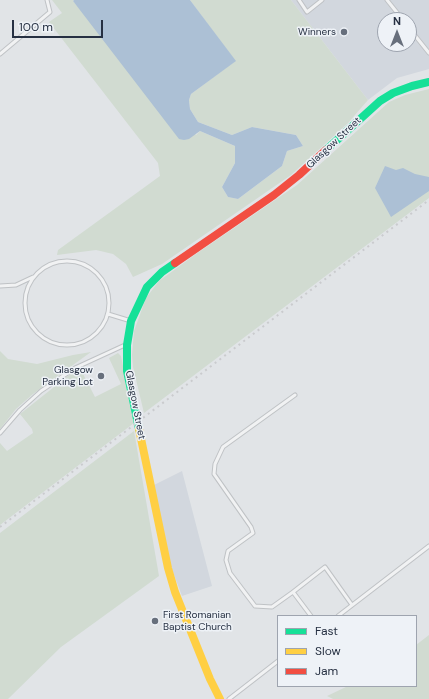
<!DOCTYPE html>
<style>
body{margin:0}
#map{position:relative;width:429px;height:699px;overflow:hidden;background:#e1e4e7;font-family:"DM Sans",sans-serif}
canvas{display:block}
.legend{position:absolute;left:277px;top:615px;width:140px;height:72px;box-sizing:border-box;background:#eef2f7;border:1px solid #9ea4af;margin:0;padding:5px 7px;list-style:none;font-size:12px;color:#263042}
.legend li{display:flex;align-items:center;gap:8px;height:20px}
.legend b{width:20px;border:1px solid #9ea4af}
.north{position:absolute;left:377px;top:12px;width:40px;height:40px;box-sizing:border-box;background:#eef2f7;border:1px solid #9ea4af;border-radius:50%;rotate:0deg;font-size:11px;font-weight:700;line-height:16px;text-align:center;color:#263042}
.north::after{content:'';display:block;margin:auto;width:14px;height:18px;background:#676f7c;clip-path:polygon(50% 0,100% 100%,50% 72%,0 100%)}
.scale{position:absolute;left:12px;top:20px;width:91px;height:18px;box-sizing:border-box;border:2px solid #263042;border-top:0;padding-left:5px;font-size:12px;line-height:14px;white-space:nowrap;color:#263042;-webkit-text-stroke:3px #eef2f7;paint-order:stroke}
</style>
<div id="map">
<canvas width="429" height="699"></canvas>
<ul class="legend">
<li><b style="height:5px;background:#16e098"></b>Fast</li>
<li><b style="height:5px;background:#ffcf43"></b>Slow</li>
<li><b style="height:5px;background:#f24e42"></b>Jam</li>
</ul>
<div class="north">N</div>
<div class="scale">100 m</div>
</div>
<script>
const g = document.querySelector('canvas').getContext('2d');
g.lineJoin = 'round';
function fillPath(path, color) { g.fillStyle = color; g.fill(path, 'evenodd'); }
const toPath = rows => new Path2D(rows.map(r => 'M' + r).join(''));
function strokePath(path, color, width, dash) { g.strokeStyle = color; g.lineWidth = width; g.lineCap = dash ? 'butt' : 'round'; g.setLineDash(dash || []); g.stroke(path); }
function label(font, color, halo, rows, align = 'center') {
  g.font = font + ' "DM Sans",sans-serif'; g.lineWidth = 3; g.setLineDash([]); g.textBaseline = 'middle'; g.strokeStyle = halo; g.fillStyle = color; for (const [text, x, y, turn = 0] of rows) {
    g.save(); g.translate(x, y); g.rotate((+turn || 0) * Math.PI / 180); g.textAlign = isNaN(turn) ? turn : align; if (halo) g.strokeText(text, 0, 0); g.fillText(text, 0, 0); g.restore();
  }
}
fillPath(toPath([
 [291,0,429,0,429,69,397,78,368,100],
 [385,20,409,20,409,44,385,44],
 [182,471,212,586,182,596,171,567,154,485]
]), '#d2d7de');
fillPath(toPath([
 [52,0,74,0,73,1,196,135,200,131,235,146,235,163,222,187,228,197,238,199,282,166,287,151,303,146,296,135,252,127,232,135,198,122,190,109,189,100,191,94,235,61,190,0,291,0,368,100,348,123,291,175,162,264,133,277,126,264,113,254,96,250,57,255,58,250,160,176,158,163,49,22,62,13],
 [429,89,429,198,144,413,133,367,132,355,134,331,146,298,159,281,196,254,297,185,389,102,405,95],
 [0,351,8,359,37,364,73,355,91,352,33,394,16,409,0,429],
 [118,353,121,356,134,423,0,525,0,443,7,451,33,433,32,429,20,414,73,372,80,368,95,397,121,384,109,358],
 [134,431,159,576,61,647,8,699,0,699,0,533],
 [429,635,429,699,333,699,327,696,348,686,416,686,416,645]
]), '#d1dbd1');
fillPath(toPath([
 [74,0,190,0,236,61,191,94,189,100,190,109,198,122,232,135,252,127,296,135,303,146,287,151,282,166,238,199,228,197,222,187,235,163,235,146,200,131,189,139,184,140,179,139,73,1],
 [385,166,396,170,403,168,415,174,429,177,429,191,391,217,375,188]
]), '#acc0d5');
const lane = toPath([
 [299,0,307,12,322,0],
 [387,0,403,20],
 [409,28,429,53],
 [0,54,50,12,47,0],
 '25 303a42 42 0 1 1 84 0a42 42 0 1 1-84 0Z',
 [0,286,16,285,33,277],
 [108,314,131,321],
 [0,433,20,410,41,391,75,368,125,345],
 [293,592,272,607,255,606,230,573,226,560,228,551,253,533,251,527,214,474,215,464,223,447,295,395],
 [311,616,293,592,325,567,352,605],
 [338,616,429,546],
 [229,699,278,661]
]);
strokePath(lane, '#bfc2c5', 5);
strokePath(lane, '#f1f2f3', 3);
strokePath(toPath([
 [326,150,380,101,393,93,412,86,429,82],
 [139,429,127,371,127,345,131,321,147,287,162,272,175,263]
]), '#16e098', 8);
strokePath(toPath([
 [139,429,168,568,175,592,210,679,220,699]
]), '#ffcf43', 8);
strokePath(toPath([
 [175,263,274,195,299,175,326,150]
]), '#f24e42', 8);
strokePath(toPath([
 [0,527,429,200]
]), '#cacbce', 2, [2, 4]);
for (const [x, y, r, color] of [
 [344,32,4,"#676f7c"],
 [101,376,4,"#676f7c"],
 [155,621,4,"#676f7c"]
]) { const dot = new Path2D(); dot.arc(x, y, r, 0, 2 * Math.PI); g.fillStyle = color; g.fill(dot); strokePath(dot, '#eef2f7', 1.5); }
label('10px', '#263042', '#eef2f7', [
 ["Winners",336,32],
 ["Glasgow",93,370],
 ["Parking Lot",93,382],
 ["First Romanian",163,615,"left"],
 ["Baptist Church",163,627,"left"]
], 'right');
label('10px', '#263042', '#eef2f7', [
 ["Glasgow Street",334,143,-43],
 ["Glasgow Street",135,405,79]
]);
</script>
